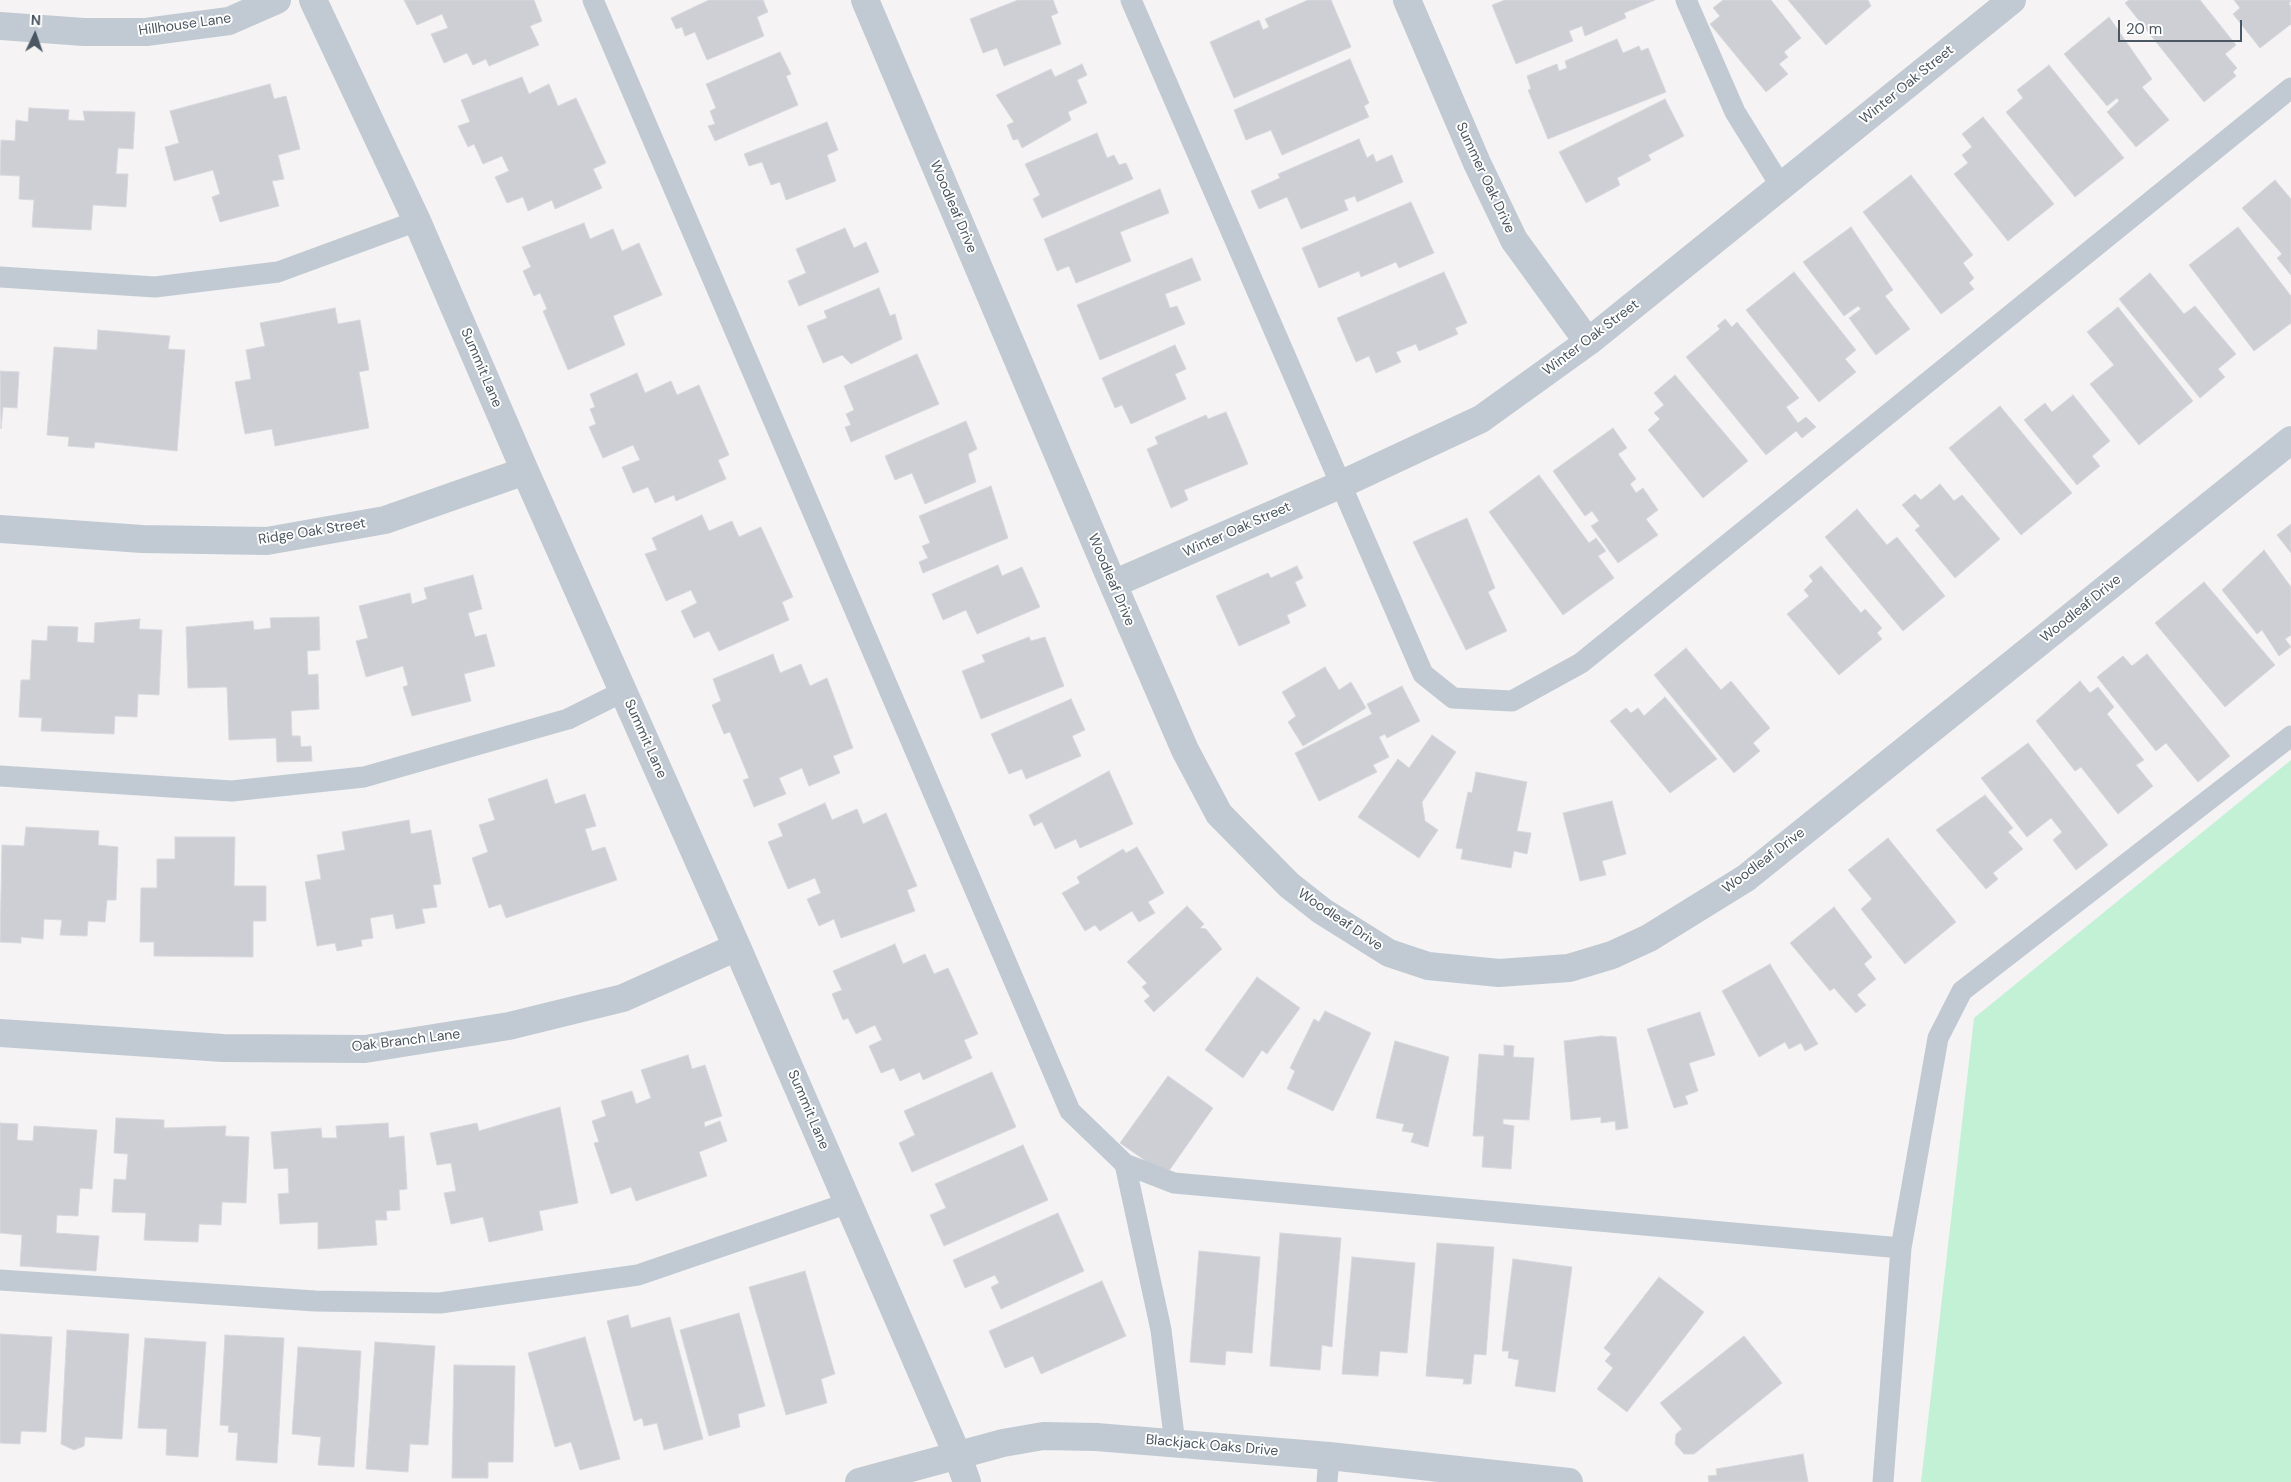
<!DOCTYPE html>
<style>
body{margin:0}
#map{position:relative;width:2291px;height:1482px;overflow:hidden;background:#f5f3f3;font-family:"DM Sans",sans-serif}
canvas{display:block}
.north{position:absolute;left:10px;top:10px;width:50px;height:50px;-webkit-text-stroke:4px #fff;paint-order:stroke;rotate:3deg;font-size:14px;font-weight:700;line-height:20px;text-align:center;color:#4a5661}
.north::after{content:'';display:block;margin:auto;width:18px;height:22px;background:#4a5661;clip-path:polygon(50% 0,100% 100%,50% 72%,0 100%)}
.scale{position:absolute;left:2118px;top:20px;width:124px;height:22px;box-sizing:border-box;border:2px solid #4a5661;border-top:0;padding-left:6px;font-size:15px;line-height:18px;white-space:nowrap;color:#4a5661;-webkit-text-stroke:4px #fff;paint-order:stroke}
</style>
<div id="map">
<canvas width="2291" height="1482"></canvas>
<div class="north">N</div>
<div class="scale">20 m</div>
</div>
<script>
const g = document.querySelector('canvas').getContext('2d');
g.lineJoin = 'round';
function fillPath(path, color) { g.fillStyle = color; g.fill(path, 'evenodd'); }
const toPath = rows => new Path2D(rows.map(r => 'M' + r).join(''));
function strokePath(path, color, width, dash) { g.strokeStyle = color; g.lineWidth = width; g.lineCap = dash ? 'butt' : 'round'; g.setLineDash(dash || []); g.stroke(path); }
function label(font, color, halo, rows, align = 'center') {
  g.font = font + ' "DM Sans",sans-serif'; g.lineWidth = 4; g.setLineDash([]); g.textBaseline = 'middle'; g.strokeStyle = halo; g.fillStyle = color; for (const [text, x, y, turn = 0] of rows) {
    g.save(); g.translate(x, y); g.rotate((+turn || 0) * Math.PI / 180); g.textAlign = isNaN(turn) ? turn : align; if (halo) g.strokeText(text, 0, 0); g.fillText(text, 0, 0); g.restore();
  }
}
fillPath(toPath([
 [2291,760,2291,1482,1921,1482,1974,1018]
]), '#c3f1d5');
const building = toPath([
 [404,0,534,0,542,21,530,26,539,45,489,66,486,59,473,65,467,53,444,63,431,34,448,28,442,14,417,25,404,0],
 [709,0,763,0,768,12,757,17,764,36,707,60,695,32,685,36,682,27,676,29,671,18,709,0],
 [1018,0,1053,0,1058,13,1051,16,1061,44,1004,66,997,48,983,53,970,19,1018,0],
 [1308,0,1331,0,1351,47,1234,98,1210,42,1259,20,1263,30,1269,27,1265,19,1308,0],
 [1505,0,1655,0,1624,13,1626,18,1585,36,1582,26,1569,31,1573,41,1516,64,1492,5,1505,0],
 [1723,0,1771,0,1801,38,1784,52,1788,57,1779,64,1788,74,1766,92,1710,24,1720,16,1713,8,1723,0],
 [1788,0,1868,0,1871,6,1826,45,1788,0],
 [2129,0,2200,0,2236,45,2225,54,2237,68,2233,72,2236,76,2204,102,2125,3,2129,0],
 [2234,0,2291,0,2289,4,2291,6,2291,24,2260,48,2233,14,2240,8,2234,0],
 [2109,17,2152,79,2142,87,2169,120,2136,147,2107,112,2119,101,2117,98,2107,106,2064,54,2109,17],
 [1617,39,1623,53,1639,46,1641,51,1648,48,1666,92,1548,139,1528,90,1531,89,1527,76,1557,64,1559,71,1567,68,1565,61,1617,39],
 [780,52,791,74,786,76,798,105,715,141,708,126,715,124,710,111,716,108,706,84,780,52],
 [1350,59,1369,103,1364,106,1369,117,1282,155,1271,130,1246,140,1234,110,1350,59],
 [1082,64,1087,75,1077,80,1087,103,1068,112,1071,120,1022,148,1018,139,1013,140,1007,125,1014,122,996,95,1051,69,1055,77,1082,64],
 [2049,65,2124,158,2075,197,2006,112,2023,98,2017,90,2049,65],
 [522,77,529,94,549,84,558,106,576,98,606,163,593,169,602,188,555,209,552,200,528,211,523,197,507,203,495,177,509,171,502,156,483,164,474,144,468,147,458,126,470,122,461,100,522,77],
 [270,84,274,99,286,96,300,149,278,155,284,179,272,181,279,206,220,222,212,197,220,194,213,170,174,181,165,147,179,143,170,111,270,84],
 [1665,99,1684,136,1648,155,1651,160,1617,178,1620,185,1586,203,1559,152,1665,99],
 [29,108,69,110,68,120,85,121,83,111,135,112,133,149,118,148,116,174,128,174,126,207,93,205,91,230,32,227,34,200,19,199,20,176,0,175,1,140,15,141,16,120,28,122,29,108],
 [1983,117,2054,204,2008,241,1954,174,1968,163,1962,155,1972,147,1962,134,1983,117],
 [827,122,838,150,827,155,836,181,786,200,780,182,771,185,762,162,749,166,744,154,827,122],
 [1097,133,1107,158,1114,155,1119,165,1126,163,1133,179,1042,218,1033,199,1040,195,1025,164,1097,133],
 [1359,139,1367,158,1373,154,1376,162,1392,155,1403,182,1357,202,1355,196,1344,200,1348,210,1301,229,1287,197,1259,209,1251,191,1280,178,1278,174,1359,139],
 [1911,175,1973,255,1963,263,1974,278,1969,283,1974,289,1941,314,1863,212,1911,175],
 [2275,180,2291,199,2291,275,2277,258,2282,254,2242,208,2275,180],
 [1160,189,1169,213,1120,232,1131,261,1076,283,1069,266,1057,271,1044,239,1160,189],
 [1411,202,1434,253,1399,268,1396,262,1361,277,1359,271,1319,288,1302,248,1411,202],
 [584,223,590,239,613,229,622,251,639,243,662,295,613,316,625,345,568,370,543,311,547,309,540,293,534,296,523,271,531,267,522,247,584,223],
 [1851,227,1893,290,1885,296,1910,329,1876,355,1849,318,1861,309,1858,306,1844,316,1803,262,1851,227],
 [2238,227,2291,296,2291,323,2254,351,2189,265,2238,227],
 [845,228,854,248,866,242,879,272,799,306,788,281,806,273,796,249,845,228],
 [1192,258,1201,280,1165,294,1170,308,1177,306,1185,324,1100,360,1077,305,1192,258],
 [1444,272,1467,323,1455,328,1458,334,1419,351,1416,344,1396,352,1401,362,1376,373,1369,356,1356,362,1337,318,1444,272],
 [1794,272,1856,350,1845,359,1856,372,1819,402,1746,310,1794,272],
 [2150,273,2184,314,2195,306,2236,354,2218,369,2225,377,2200,398,2119,299,2150,273],
 [879,288,890,316,895,314,902,339,851,364,842,355,823,363,807,326,827,318,824,311,879,288],
 [2118,307,2193,401,2139,445,2090,384,2114,365,2087,332,2118,307],
 [335,308,338,324,360,320,369,370,359,372,369,428,275,446,272,429,245,434,235,382,251,379,246,350,265,346,260,323,335,308],
 [1725,319,1732,327,1737,322,1799,398,1786,407,1798,423,1806,417,1816,427,1802,438,1796,431,1766,455,1686,357,1720,329,1717,326,1725,319],
 [98,330,170,336,168,349,185,350,177,451,95,442,94,448,68,446,69,437,47,435,54,347,97,350,98,330],
 [1175,345,1186,369,1175,374,1186,399,1131,424,1122,405,1115,408,1102,378,1175,345],
 [917,354,939,404,851,442,845,427,851,425,846,414,854,410,844,386,917,354],
 [0,371,19,372,17,408,3,407,1,429,0,371],
 [637,373,645,393,671,381,677,395,699,385,729,455,718,460,726,479,676,501,674,495,655,503,648,487,633,493,622,467,640,460,633,445,603,458,589,427,596,424,590,409,595,407,590,394,637,373],
 [1675,375,1748,461,1703,498,1648,430,1660,419,1654,413,1664,405,1654,393,1675,375],
 [2073,395,2110,441,2092,456,2100,466,2077,485,2024,420,2045,403,2052,412,2073,395],
 [2000,406,2072,493,2021,535,1949,448,2000,406],
 [1226,412,1248,464,1184,490,1188,500,1171,508,1147,449,1158,444,1155,437,1206,415,1208,419,1226,412],
 [966,421,977,449,968,454,976,482,925,504,912,473,895,480,885,456,966,421],
 [1613,428,1627,448,1618,454,1636,479,1630,484,1636,493,1643,488,1658,510,1646,519,1658,535,1618,563,1591,526,1599,521,1592,511,1585,516,1553,471,1613,428],
 [1539,475,1589,543,1596,538,1606,551,1598,556,1614,578,1563,615,1489,512,1539,475],
 [1940,484,1954,501,1962,495,2000,539,1955,578,1915,530,1920,526,1902,505,1915,494,1921,500,1940,484],
 [991,486,1008,538,923,573,919,562,928,558,922,546,930,543,919,516,991,486],
 [1857,509,1887,545,1897,537,1945,596,1903,631,1825,537,1857,509],
 [702,515,709,531,732,521,739,537,761,527,793,597,782,602,789,620,719,651,709,631,694,638,681,611,697,603,691,590,666,601,645,554,657,550,652,538,702,515],
 [1467,518,1495,588,1488,592,1507,631,1466,650,1413,542,1467,518],
 [2291,524,2291,553,2277,535,2291,524],
 [2264,550,2291,587,2291,635,2285,639,2291,647,2279,656,2262,630,2257,634,2222,590,2264,550],
 [998,565,1002,576,1022,567,1040,607,977,634,966,610,943,620,932,594,998,565],
 [1297,566,1303,578,1295,582,1306,606,1287,615,1290,623,1239,646,1216,596,1268,573,1271,578,1297,566],
 [1821,566,1861,613,1865,609,1882,628,1877,633,1882,639,1839,675,1787,614,1809,596,1804,590,1813,581,1809,576,1821,566],
 [473,575,482,609,468,613,475,637,486,634,495,666,464,674,471,701,412,716,403,687,408,685,403,666,366,677,356,641,368,638,359,606,410,593,412,604,427,599,424,588,473,575],
 [2204,582,2275,665,2225,707,2155,623,2204,582],
 [319,617,320,650,307,651,308,675,318,674,319,709,291,711,292,736,300,736,301,747,311,746,312,761,277,762,276,738,229,740,227,687,188,688,186,627,253,621,254,630,271,628,270,618,319,617],
 [140,619,139,629,162,630,159,695,138,694,137,717,115,716,114,734,41,731,42,718,19,717,21,680,30,680,32,640,47,641,48,626,78,627,77,642,94,643,95,623,140,619],
 [1029,637,1031,641,1045,637,1064,686,981,719,962,671,985,662,982,655,1029,637],
 [1686,648,1721,690,1731,681,1770,728,1753,743,1760,751,1734,773,1654,675,1686,648],
 [773,654,780,673,801,664,810,686,827,678,853,748,833,756,840,773,809,786,802,768,779,778,786,794,754,807,743,780,749,778,730,732,724,734,712,705,721,701,713,679,773,654],
 [2147,654,2230,756,2198,782,2166,743,2156,751,2097,677,2123,656,2132,666,2147,654],
 [1325,667,1339,690,1351,682,1366,708,1303,746,1288,722,1296,716,1282,692,1325,667],
 [2080,681,2090,693,2098,687,2114,707,2107,714,2144,760,2136,765,2153,786,2118,814,2081,767,2075,771,2036,721,2080,681],
 [1402,686,1420,721,1387,738,1385,734,1379,737,1389,757,1373,765,1377,772,1319,801,1295,753,1372,714,1367,704,1402,686],
 [1665,697,1717,759,1670,793,1610,721,1626,708,1631,713,1638,708,1644,716,1665,697],
 [1071,699,1085,730,1072,736,1081,756,1026,779,1022,769,1009,774,991,734,1071,699],
 [1432,735,1456,752,1422,802,1425,821,1438,830,1419,858,1358,817,1398,759,1409,768,1432,735],
 [2028,743,2108,845,2076,870,2053,840,2062,832,2051,818,2027,837,1981,778,2028,743],
 [1109,771,1133,824,1080,848,1076,839,1055,849,1042,822,1034,826,1029,815,1109,771],
 [1476,772,1527,782,1517,831,1531,833,1527,854,1514,851,1511,868,1461,859,1463,849,1456,848,1468,792,1472,793,1476,772],
 [547,779,555,804,585,794,596,826,585,829,592,851,605,847,617,880,506,918,501,904,489,908,472,858,488,852,479,825,495,820,488,799,547,779],
 [1985,795,2013,828,2008,832,2023,849,1993,873,1998,879,1986,889,1936,830,1985,795],
 [1612,801,1626,854,1602,861,1606,875,1580,881,1563,813,1612,801],
 [825,803,832,820,857,809,863,824,886,813,917,886,907,890,915,911,841,938,834,919,819,926,807,899,821,893,815,878,788,889,768,842,783,836,778,824,825,803],
 [409,820,411,834,431,830,441,884,433,885,437,907,422,909,425,923,396,929,393,914,370,918,373,938,361,940,362,946,337,951,335,943,317,946,305,882,321,879,317,855,345,850,342,832,409,820],
 [26,827,99,831,98,845,118,847,116,900,107,900,105,922,88,921,87,936,60,935,62,920,44,919,43,939,21,937,21,943,0,942,2,845,24,846,26,827],
 [175,837,235,837,234,886,266,886,266,921,253,921,253,957,154,956,154,942,140,942,141,888,157,888,157,859,175,859,175,837],
 [1888,838,1956,922,1905,964,1861,909,1872,899,1848,870,1888,838],
 [1137,847,1164,893,1148,902,1155,913,1139,922,1132,911,1100,931,1095,925,1085,931,1062,893,1080,883,1077,877,1123,849,1126,853,1137,847],
 [1187,906,1204,924,1200,928,1206,929,1222,949,1154,1012,1144,1001,1150,996,1142,987,1147,983,1127,962,1187,906],
 [1834,907,1872,957,1864,964,1876,979,1857,995,1866,1005,1856,1013,1834,988,1830,991,1790,943,1834,907],
 [895,944,903,964,925,954,934,974,948,968,978,1034,964,1040,972,1058,923,1080,920,1072,900,1081,894,1068,881,1073,869,1046,882,1040,875,1025,856,1034,848,1018,843,1020,832,994,842,990,833,971,895,944],
 [1770,964,1818,1044,1805,1051,1801,1043,1789,1049,1785,1042,1759,1057,1722,991,1770,964],
 [1257,977,1300,1008,1267,1054,1262,1050,1243,1078,1205,1050,1257,977],
 [1325,1011,1371,1033,1333,1111,1287,1089,1295,1071,1290,1068,1314,1019,1319,1022,1325,1011],
 [1700,1012,1715,1055,1689,1063,1698,1091,1685,1096,1688,1104,1674,1108,1647,1029,1700,1012],
 [1601,1036,1616,1037,1628,1128,1616,1130,1615,1121,1601,1123,1601,1117,1571,1120,1564,1041,1601,1036],
 [1395,1041,1449,1057,1428,1147,1411,1142,1414,1133,1402,1131,1404,1124,1376,1118,1395,1041],
 [1504,1045,1514,1046,1513,1057,1534,1058,1529,1120,1503,1119,1503,1124,1514,1126,1511,1169,1482,1167,1484,1136,1473,1136,1479,1054,1504,1056,1504,1045],
 [688,1055,692,1069,705,1065,722,1116,704,1122,705,1127,720,1121,727,1141,699,1152,707,1176,636,1201,631,1187,611,1194,594,1143,599,1142,592,1121,606,1116,601,1101,632,1091,636,1104,651,1098,641,1070,688,1055],
 [992,1072,1016,1127,912,1172,899,1143,915,1135,904,1111,992,1072],
 [1168,1076,1213,1108,1166,1175,1120,1143,1168,1076],
 [560,1107,578,1203,539,1211,543,1230,489,1242,483,1217,451,1224,444,1193,456,1191,451,1163,437,1165,430,1133,477,1123,479,1131,560,1107],
 [116,1118,164,1120,164,1128,226,1126,225,1136,249,1137,246,1203,222,1202,221,1225,199,1224,198,1242,144,1240,146,1213,112,1212,114,1179,126,1180,128,1154,114,1153,116,1118],
 [0,1123,18,1124,17,1140,33,1141,34,1126,97,1130,92,1189,80,1188,78,1216,57,1215,56,1233,99,1236,96,1271,20,1266,22,1235,0,1233,0,1123],
 [388,1123,389,1138,404,1136,407,1189,399,1190,400,1210,386,1211,387,1220,375,1220,377,1245,318,1249,318,1222,280,1224,278,1194,289,1193,288,1168,274,1169,271,1132,321,1128,322,1138,337,1138,336,1126,388,1123],
 [1023,1145,1048,1200,944,1246,930,1215,946,1208,935,1184,1023,1145],
 [1058,1213,1084,1271,1001,1309,991,1287,999,1283,995,1275,965,1288,953,1260,1058,1213],
 [1280,1233,1341,1238,1332,1347,1322,1345,1320,1370,1270,1366,1280,1233],
 [1437,1243,1494,1247,1486,1355,1474,1354,1471,1384,1463,1384,1464,1379,1426,1376,1437,1243],
 [1199,1251,1260,1257,1252,1353,1226,1351,1225,1365,1190,1362,1199,1251],
 [1352,1257,1415,1263,1407,1353,1380,1351,1378,1376,1342,1374,1352,1257],
 [1513,1259,1572,1267,1555,1392,1515,1386,1519,1360,1508,1358,1509,1351,1502,1351,1513,1259],
 [805,1271,835,1374,821,1379,827,1403,786,1415,749,1287,805,1271],
 [1659,1277,1704,1312,1627,1412,1597,1389,1613,1368,1605,1361,1611,1354,1604,1348,1659,1277],
 [1102,1281,1126,1336,1041,1374,1033,1356,1005,1368,989,1331,1102,1281],
 [739,1313,765,1406,738,1414,740,1427,709,1436,680,1330,739,1313],
 [628,1315,631,1328,670,1317,703,1439,664,1450,657,1423,644,1426,642,1418,634,1421,607,1321,628,1315],
 [67,1330,129,1334,122,1439,85,1437,84,1446,74,1450,61,1444,67,1330],
 [0,1334,52,1337,46,1432,21,1431,20,1444,0,1443,0,1334],
 [225,1335,284,1338,277,1463,236,1460,238,1433,228,1432,229,1426,220,1425,225,1335],
 [1744,1336,1782,1383,1694,1454,1684,1454,1675,1444,1676,1434,1682,1429,1660,1403,1744,1336],
 [585,1337,620,1459,580,1470,571,1442,555,1447,528,1353,585,1337],
 [145,1338,206,1342,198,1457,166,1455,167,1429,138,1428,145,1338],
 [375,1342,435,1346,428,1445,410,1444,408,1472,366,1469,375,1342],
 [298,1347,361,1351,354,1467,318,1465,321,1437,292,1434,298,1347],
 [454,1365,515,1366,513,1462,488,1462,488,1478,452,1478,454,1365],
 [1803,1454,1808,1482,1709,1482,1708,1476,1717,1475,1716,1469,1803,1454]
]);
fillPath(building, '#cdcfd5');
strokePath(building, '#d7d9de', 1);
strokePath(toPath([
 [593,0,1070,1111,1125,1164,1174,1183,1901,1248],
 [1131,0,1423,674,1453,698,1512,701,1581,663,2291,88],
 [1686,0,1735,112,1782,188],
 [0,277,155,287,278,272,417,221],
 [0,776,232,791,364,777,568,719,624,691],
 [1125,1164,1161,1330,1175,1444],
 [0,1280,315,1301,440,1303,638,1275,848,1203],
 [1327,1482,1329,1456],
 [1883,1482,1901,1248,1938,1038,1962,991,2291,736]
]), '#c1cad2', 21);
strokePath(toPath([
 [313,0,417,221,525,471,737,947,957,1454,967,1482],
 [865,0,1113,584,1185,750,1219,814,1289,885,1322,911,1389,953,1428,966,1499,973,1569,968,1612,955,1649,938,1746,878,2291,440],
 [1407,0,1477,163,1514,240,1588,342],
 [0,26,84,32,146,32,229,21,277,0],
 [0,529,142,539,267,541,385,520,525,471],
 [1113,584,1342,484,1481,419,1588,342,2012,0],
 [0,1033,223,1048,365,1049,509,1026,623,998,737,947],
 [859,1482,1003,1443,1043,1436,1096,1437,1329,1456,1569,1482]
]), '#c1cad2', 28);
label('14px', '#4a5661', '#fff', [
 ["Hillhouse Lane",185,25,-8],
 ["Winter Oak Street",1907,85,-39],
 ["Summer Oak Drive",1485,178,65],
 ["Woodleaf Drive",953,207,67],
 ["Winter Oak Street",1591,338,-37],
 ["Summit Lane",481,368,67],
 ["Winter Oak Street",1237,530,-24],
 ["Ridge Oak Street",312,532,-9],
 ["Woodleaf Drive",1111,580,67],
 ["Woodleaf Drive",2081,609,-39],
 ["Summit Lane",645,739,66],
 ["Woodleaf Drive",1764,861,-37],
 ["Woodleaf Drive",1340,920,34],
 ["Oak Branch Lane",406,1041,-7],
 ["Summit Lane",808,1110,67],
 ["Blackjack Oaks Drive",1212,1446,5]
]);
</script>
